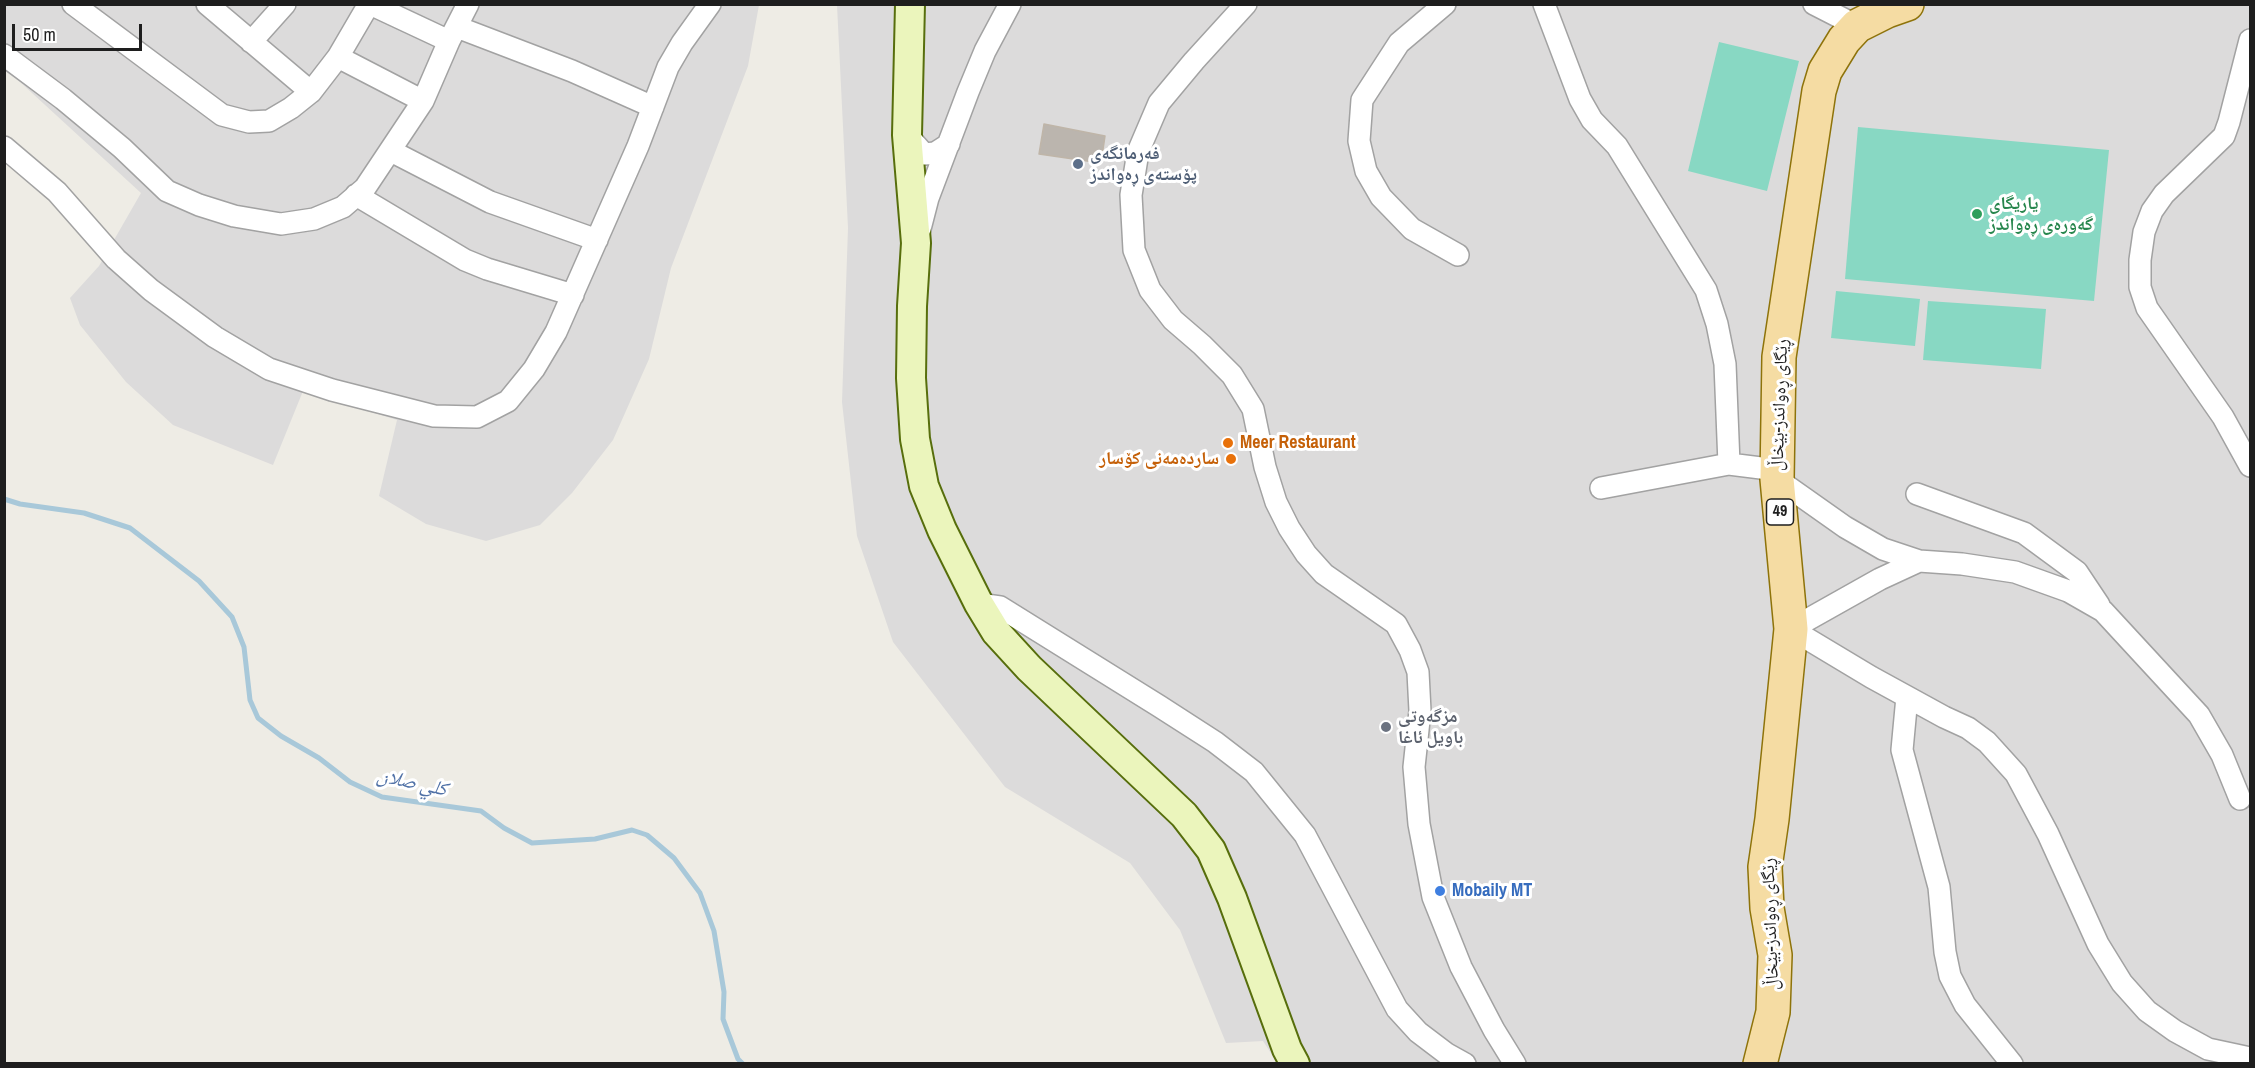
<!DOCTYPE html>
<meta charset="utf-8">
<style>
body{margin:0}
#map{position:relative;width:2255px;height:1068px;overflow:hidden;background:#eeece5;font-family:"Archivo Narrow",sans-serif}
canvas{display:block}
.frame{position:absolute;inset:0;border:6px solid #1e1e1e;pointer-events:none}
.scale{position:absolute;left:12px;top:24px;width:130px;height:27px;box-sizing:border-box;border:3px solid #1e1e1e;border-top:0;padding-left:8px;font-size:18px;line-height:21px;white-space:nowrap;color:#1e1e1e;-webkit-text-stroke:4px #fff;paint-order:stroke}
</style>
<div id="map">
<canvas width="2255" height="1068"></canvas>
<div class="frame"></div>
<div class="scale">50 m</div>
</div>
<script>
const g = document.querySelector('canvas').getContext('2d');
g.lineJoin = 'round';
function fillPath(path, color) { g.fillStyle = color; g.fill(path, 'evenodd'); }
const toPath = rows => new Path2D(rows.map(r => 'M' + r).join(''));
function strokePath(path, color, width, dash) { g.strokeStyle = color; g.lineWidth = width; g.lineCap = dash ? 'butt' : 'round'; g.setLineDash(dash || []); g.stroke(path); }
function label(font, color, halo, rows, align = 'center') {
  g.font = font + ' "Archivo Narrow","Noto Naskh Arabic",sans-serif'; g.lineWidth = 6; g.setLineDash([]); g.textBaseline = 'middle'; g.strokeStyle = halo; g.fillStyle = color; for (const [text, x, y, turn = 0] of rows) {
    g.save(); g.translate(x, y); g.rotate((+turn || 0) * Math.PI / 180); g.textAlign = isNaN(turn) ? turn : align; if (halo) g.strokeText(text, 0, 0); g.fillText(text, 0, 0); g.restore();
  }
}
fillPath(toPath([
 [5,5,759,5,748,66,671,268,649,359,613,440,572,493,540,525,486,541,426,524,379,496,397,420,303,391,273,465,173,425,126,382,80,325,70,298,99,266,141,193,20,82,5,71],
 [837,5,2250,5,2250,1063,1278,1064,1263,1041,1226,1043,1180,930,1130,863,1005,787,893,642,857,536,842,402,848,228]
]), '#dcdbdb');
fillPath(toPath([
 [1719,42,1799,61,1767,191,1688,171],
 [1858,127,2109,150,2094,301,1845,279],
 [1836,291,1920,299,1915,346,1831,338],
 [1928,301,2046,309,2041,369,1923,360]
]), '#88d8c3');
strokePath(toPath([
 [4,499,20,504,84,513,130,528,199,581,232,617,244,647,250,700,258,718,281,736,319,758,350,782,382,797,481,811,504,828,532,843,595,839,632,830,647,835,674,858,700,893,714,931,724,992,723,1019,738,1059,743,1064]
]), '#a8c8d9', 5);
const building = toPath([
 [1044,124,1105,136,1101,163,1039,154,1044,124]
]);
fillPath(building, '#bbb5ae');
strokePath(building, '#bfb5a8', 1.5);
const street = toPath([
 [73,4,222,115,249,122,269,121,291,108,311,92,338,57,369,4],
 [207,4,311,92],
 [370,4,449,41],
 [1246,4,1194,61,1159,103,1138,152,1131,195,1134,250,1150,290,1173,320,1202,345,1232,375,1253,409,1265,467,1276,502,1289,528,1306,554,1324,574,1396,624,1410,650,1418,672,1420,711,1414,767,1419,824,1433,897,1461,967,1494,1030,1515,1064],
 [1445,4,1399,43,1362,100,1359,141,1366,171,1381,197,1412,229,1458,255],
 [1544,4,1580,99,1592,120,1617,146,1706,290,1717,324,1725,364,1729,464],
 [1814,4,1857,26,1865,17],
 [457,27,572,71,653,107],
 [2250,40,2229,122,2224,136,2164,194,2152,211,2144,232,2140,260,2140,287,2147,308,2223,417,2250,466],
 [251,42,285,4],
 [4,55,63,99,122,148,167,191,199,205,234,216,281,224,314,219,343,207,365,188,423,101,449,41,468,4],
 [338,57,423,101],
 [907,135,924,154,935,153,949,144],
 [4,147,57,192,116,259,151,290,215,337,269,369,332,390,434,416,477,417,508,401,534,369,556,332,638,146,668,67,682,43,710,4],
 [391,151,490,202,597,240],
 [356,195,465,260,487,269,573,295],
 [920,229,928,198,968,92,985,51,1010,4],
 [1777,479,1845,527,1883,549,1919,561,1962,564,2015,572,2068,591,2103,611,2199,715,2222,755,2240,799],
 [1601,488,1729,464,1777,470],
 [1917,494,2024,533,2077,572,2099,605],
 [1919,561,1880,579,1791,629,1871,677,1944,717,1968,728,1987,742,2016,774,2048,834,2098,944,2122,983,2147,1011,2175,1031,2208,1049,2250,1058],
 [979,604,1000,607,1159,706,1215,742,1254,772,1305,835,1397,1009,1418,1032,1447,1054,1465,1064],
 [1907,697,1902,750,1939,887,1945,952,1950,976,1965,1005,2012,1064]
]);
const secondary = toPath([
 [910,4,907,135,916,243,912,306,911,378,915,439,924,486,942,530,979,604,996,632,1029,668,1184,815,1211,850,1232,898,1287,1049,1295,1064]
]);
const primary = toPath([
 [1760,1064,1773,1012,1775,955,1767,908,1765,867,1772,819,1791,629,1777,479,1779,357,1819,91,1825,71,1844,40,1857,26,1887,11,1907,4]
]);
strokePath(street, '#a2a2a2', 24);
strokePath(secondary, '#576e0c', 32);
strokePath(primary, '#8e730a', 36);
strokePath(street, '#fff', 21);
strokePath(secondary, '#ebf5bc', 28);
strokePath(primary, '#f5dca3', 33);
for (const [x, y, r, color] of [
 [1078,164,6,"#5c6f8a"],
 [1977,214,6,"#2e9e5b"],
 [1228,443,6,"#e8710a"],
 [1231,459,6,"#e8710a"],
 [1386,727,6,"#6b7280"],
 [1440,891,6,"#3f7fe0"]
]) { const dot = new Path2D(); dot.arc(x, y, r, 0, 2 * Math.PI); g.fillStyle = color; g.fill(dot); strokePath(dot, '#fff', 2); }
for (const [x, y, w] of [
 [1780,512,27]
]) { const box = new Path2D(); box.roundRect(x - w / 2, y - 13, w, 26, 4.5); g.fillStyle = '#fff'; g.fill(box); strokePath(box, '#1e1e1e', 1.5); }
label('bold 16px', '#1e1e1e', null, [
 ["49",1780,512]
]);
label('bold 18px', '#4e5e75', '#fff', [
 ["فەرمانگەی",1090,154],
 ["پۆستەی ڕەواندز",1090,175]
], 'left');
label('bold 18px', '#27864d', '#fff', [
 ["یاریگای",1989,204],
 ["گەورەی ڕەواندز",1989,225]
], 'left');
label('18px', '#1e1e1e', '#fff', [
 ["ڕێگای ڕەواندز-بێخاڵ",1780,405,-88],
 ["ڕێگای ڕەواندز-بێخاڵ",1771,924,-92]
]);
label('bold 18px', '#c56008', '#fff', [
 ["Meer Restaurant",1240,443],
 ["ساردەمەنی کۆسار",1219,459,"right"]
], 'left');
label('bold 18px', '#5b616d', '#fff', [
 ["مزگەوتی",1398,717],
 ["باویل ئاغا",1398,738]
], 'left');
label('bold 18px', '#366cbe', '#fff', [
 ["Mobaily MT",1452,891]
], 'left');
label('italic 20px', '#5172a7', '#fff', [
 ["كلي صلان",412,783,12]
]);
</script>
